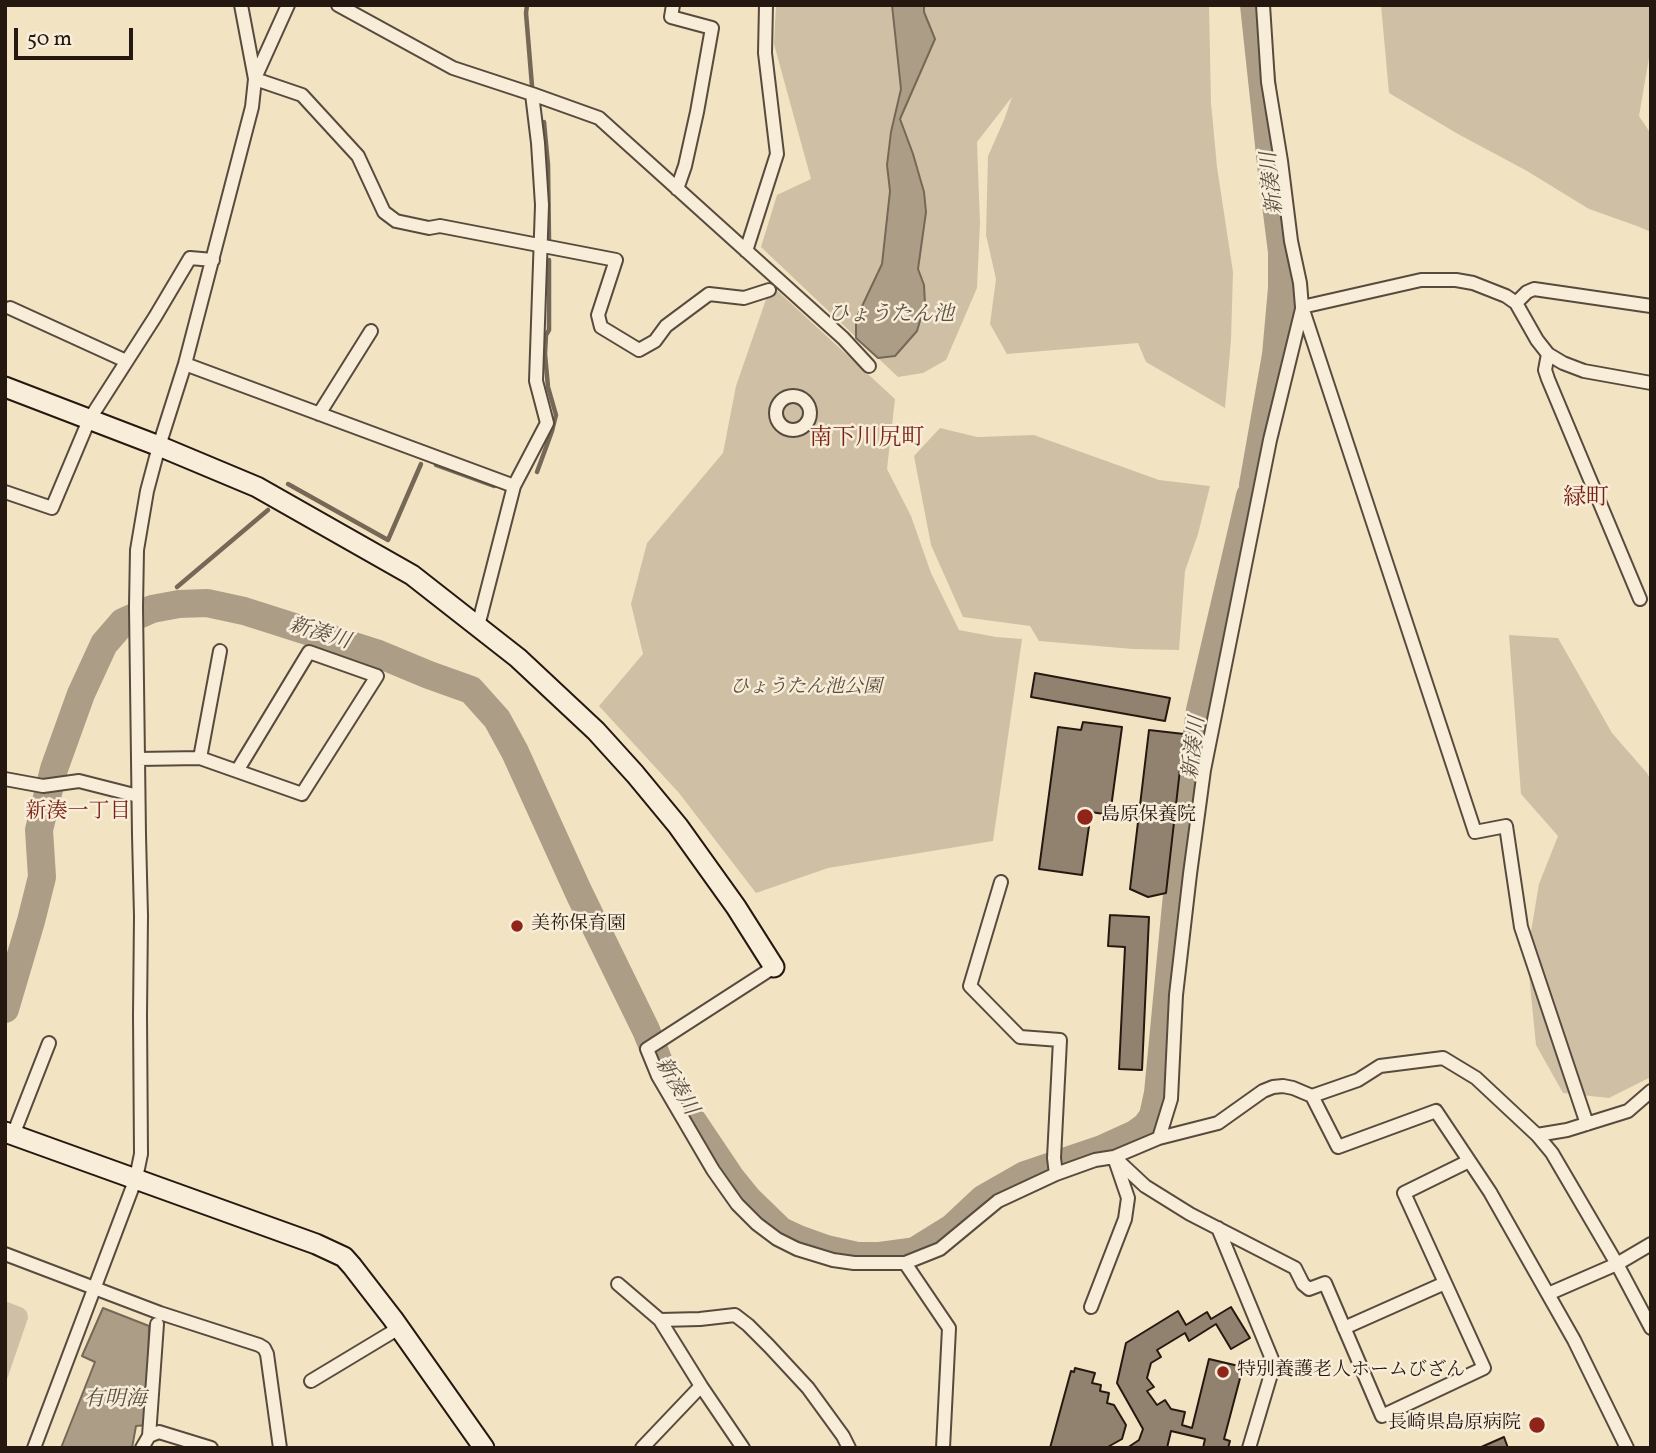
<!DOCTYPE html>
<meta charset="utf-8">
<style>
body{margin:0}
#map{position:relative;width:1656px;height:1453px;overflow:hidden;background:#f2e3c3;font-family:Vollkorn,serif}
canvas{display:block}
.frame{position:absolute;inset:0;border:7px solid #251811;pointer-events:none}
.scale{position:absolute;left:14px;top:28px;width:119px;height:32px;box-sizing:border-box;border:4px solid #251811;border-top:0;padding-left:9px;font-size:21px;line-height:24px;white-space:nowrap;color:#251811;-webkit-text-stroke:5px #f7edd8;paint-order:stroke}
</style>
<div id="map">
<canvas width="1656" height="1453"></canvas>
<div class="frame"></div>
<div class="scale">50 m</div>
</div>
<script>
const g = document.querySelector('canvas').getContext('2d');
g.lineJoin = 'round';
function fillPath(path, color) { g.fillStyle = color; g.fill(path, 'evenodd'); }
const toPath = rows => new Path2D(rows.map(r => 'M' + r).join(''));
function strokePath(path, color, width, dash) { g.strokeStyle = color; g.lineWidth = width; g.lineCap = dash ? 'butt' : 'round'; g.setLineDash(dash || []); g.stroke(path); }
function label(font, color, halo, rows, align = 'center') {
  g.font = font + ' Vollkorn,"Noto Serif JP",serif'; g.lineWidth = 5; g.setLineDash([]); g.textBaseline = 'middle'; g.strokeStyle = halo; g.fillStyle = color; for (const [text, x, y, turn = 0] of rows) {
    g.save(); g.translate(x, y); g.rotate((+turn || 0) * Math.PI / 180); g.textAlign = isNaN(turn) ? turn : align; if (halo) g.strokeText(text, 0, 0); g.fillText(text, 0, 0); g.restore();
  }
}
fillPath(toPath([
 [776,5,1209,5,1211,103,1217,167,1233,272,1231,340,1225,408,1146,362,1138,343,1007,354,990,324,996,279,986,235,988,156,1004,120,1012,97,977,142,980,223,977,288,946,360,923,373,898,377,761,247,777,195,811,179,774,44],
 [1381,5,1651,5,1651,46,1639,116,1651,134,1651,232,1637,226,1589,209,1527,171,1458,134,1389,93],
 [771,285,895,399,887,469,911,516,931,573,959,630,996,637,1022,639,993,841,828,868,756,893,679,793,599,706,643,654,631,604,647,543,723,453,736,386],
 [940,428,977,437,1034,435,1159,480,1210,486,1198,534,1185,571,1179,650,1133,649,1039,641,1030,626,963,617,931,545,914,456],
 [1509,635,1558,638,1612,733,1647,773,1651,781,1651,1077,1609,1098,1563,1093,1536,1045,1527,955,1539,884,1558,836,1521,794],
 [5,1301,23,1308,27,1312,28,1318,5,1385]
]), '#cfc0a5');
const water = toPath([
 [892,5,924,5,924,12,935,39,900,119,913,154,924,192,926,212,918,269,924,285,925,304,917,331,895,356,878,358,856,338,856,319,882,264,890,191,887,165,891,132,901,89,892,5],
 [103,1308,149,1326,147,1425,136,1426,132,1448,61,1448,95,1362,82,1356,103,1308]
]);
fillPath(water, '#ac9e86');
strokePath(water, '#766857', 2);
strokePath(toPath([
 [527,5,526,13,532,86],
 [544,122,548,165,549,239],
 [436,465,494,486],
 [537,472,552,431,556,415,548,387,545,354,546,335,549,330,549,260],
 [288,484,388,540,421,464],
 [177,587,268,510],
 [152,609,158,603]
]), '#766857', 4.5);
strokePath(toPath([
 [1253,485,1276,355,1282,288,1282,252,1272,173,1254,5],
 [5,1009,31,921,42,877,39,830,54,769,81,694,104,644,123,622,152,609,179,604,207,603,244,611,376,653,429,675,471,690,497,719,515,752,579,893,646,1030,659,1062,686,1111,731,1178,748,1199,781,1231,798,1239,826,1249,857,1256,878,1256,915,1251,952,1228,983,1199,1025,1175,1102,1149,1135,1134,1146,1126,1153,1116,1158,1093,1180,863,1200,710,1250,496]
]), '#ac9e86', 28);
const building = toPath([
 [1035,673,1170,698,1165,721,1031,697,1035,673],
 [1083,722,1122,727,1110,815,1091,812,1082,875,1039,869,1058,727,1081,730,1083,722],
 [1149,730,1184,734,1166,893,1148,897,1130,889,1149,730],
 [1110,915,1149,917,1142,1070,1119,1069,1125,947,1108,946,1110,915],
 [1231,1307,1250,1338,1231,1349,1216,1324,1189,1341,1185,1333,1157,1350,1161,1357,1151,1363,1147,1378,1154,1387,1147,1391,1157,1405,1165,1400,1171,1409,1185,1412,1182,1425,1192,1428,1209,1359,1243,1367,1224,1439,1230,1441,1228,1448,1203,1448,1205,1439,1171,1431,1167,1448,1127,1448,1139,1440,1143,1429,1117,1383,1126,1343,1178,1311,1186,1325,1207,1312,1211,1319,1231,1307],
 [1075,1368,1095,1373,1092,1383,1101,1385,1100,1391,1109,1393,1107,1403,1114,1405,1126,1425,1122,1439,1106,1448,1050,1448,1071,1371,1074,1372,1075,1368],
 [1504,1437,1508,1448,1479,1448,1504,1437]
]);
fillPath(building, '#90826e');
strokePath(building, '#251811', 2);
const street = toPath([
 [338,5,453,68,532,94,538,143,542,205,536,381,547,423,514,486,478,626],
 [673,5,671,17,712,28,697,112,685,166,677,189],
 [1263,5,1268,82,1281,161,1291,241,1300,283,1302,307,1475,832,1506,826,1521,927,1587,1124],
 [255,78,288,5],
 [255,79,302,95,358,156,384,212,396,221,429,228,440,226,616,260,598,315,601,327,639,350,655,341,666,326,709,294,744,298,769,290],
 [532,94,599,118,843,338,869,366],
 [746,251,777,154,765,53,766,5],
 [1516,303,1527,292,1534,289,1651,306],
 [1302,307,1421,280,1456,280,1473,283,1506,296,1516,303,1537,340,1548,354,1563,363,1584,371,1651,383],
 [10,308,126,361],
 [1548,354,1545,370,1548,379,1640,599],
 [185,364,514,486],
 '776 413a17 17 0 1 1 34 0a17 17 0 1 1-34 0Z',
 [319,414,371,331],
 [5,492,52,508,89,420,155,317,190,258,213,260],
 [200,758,302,794,377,676,309,652,237,771],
 [138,759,200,758,220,651],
 [5,779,43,786,79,781,138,796],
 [1001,882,970,986,1020,1037,1060,1040,1054,1158,1056,1174],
 [774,967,647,1049,658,1076,713,1170,737,1204,757,1224,777,1239,797,1249,833,1260,854,1263,905,1263,940,1249,998,1201,1056,1174,1095,1160,1114,1157,1159,1138,1218,1123,1263,1091,1273,1087,1283,1086,1293,1088,1312,1096,1338,1147,1436,1111,1490,1192,1574,1340,1627,1448],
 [1312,1096,1358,1080,1380,1066,1443,1058,1476,1078,1537,1135,1567,1130,1628,1111,1651,1091],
 [13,1135,49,1043],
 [1537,1135,1552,1153,1617,1264,1651,1328],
 [1159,1138,1171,1099,1176,995,1190,874,1204,770,1270,440,1302,309],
 [1114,1157,1145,1186,1190,1214,1295,1268,1303,1284,1309,1289,1325,1283,1382,1416,1484,1368,1404,1193,1469,1161],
 [1218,1228,1274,1364,1249,1448],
 [5,1254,160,1313,259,1345,264,1348,267,1354,280,1448],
 [905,1263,949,1328,943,1448],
 [618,1284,660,1320,701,1386,743,1448],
 [1548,1294,1617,1264,1651,1244],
 [1091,1307,1125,1219,1128,1198,1115,1160],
 [660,1320,700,1319,735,1315,748,1325,769,1346,808,1388,843,1436,849,1448],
 [1344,1328,1445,1283],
 [311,1381,399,1328],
 [149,1436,157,1324],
 [34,1448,136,1178,141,1154,140,1015,141,916,139,835,136,607,137,550,147,491,159,446,185,364,252,107,255,79,241,5],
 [142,1448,149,1436,159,1432,211,1448],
 [642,1448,701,1386]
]);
const secondary = toPath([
 [5,387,159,446,257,487,412,575,518,658,596,731,635,774,678,826,736,907,774,967],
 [5,1132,316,1244,344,1257,352,1266,393,1319,484,1448]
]);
strokePath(street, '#584b3e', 16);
strokePath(secondary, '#251811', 23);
strokePath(street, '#f7edd8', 12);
strokePath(secondary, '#f7edd8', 19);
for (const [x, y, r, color] of [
 [1085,817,9,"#8f2418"],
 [517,926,7,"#8f2418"],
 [1223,1372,7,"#8f2418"],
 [1537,1425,9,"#8f2418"]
]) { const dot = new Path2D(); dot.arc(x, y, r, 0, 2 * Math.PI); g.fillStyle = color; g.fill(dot); strokePath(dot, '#f7edd8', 2.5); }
label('italic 19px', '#584a3d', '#f7edd8', [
 ["ひょうたん池公園",806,689]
]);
label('19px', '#251811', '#f7edd8', [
 ["島原保養院",1101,817],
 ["美祢保育園",531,926],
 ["特別養護老人ホームびざん",1237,1372],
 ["長崎県島原病院",1521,1425,"right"]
], 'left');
label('italic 21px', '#5b4e40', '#f7edd8', [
 ["新湊川",1274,183,-96],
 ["ひょうたん池",891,316],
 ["新湊川",319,635,17],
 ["新湊川",1196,748,-83],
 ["新湊川",675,1087,59],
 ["有明海",115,1401]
]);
label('21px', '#7a1f14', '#f7edd8', [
 ["新湊一丁目",78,813]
]);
label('23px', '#7a1f14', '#f7edd8', [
 ["南下川尻町",867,440],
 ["緑町",1586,500]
]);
</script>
